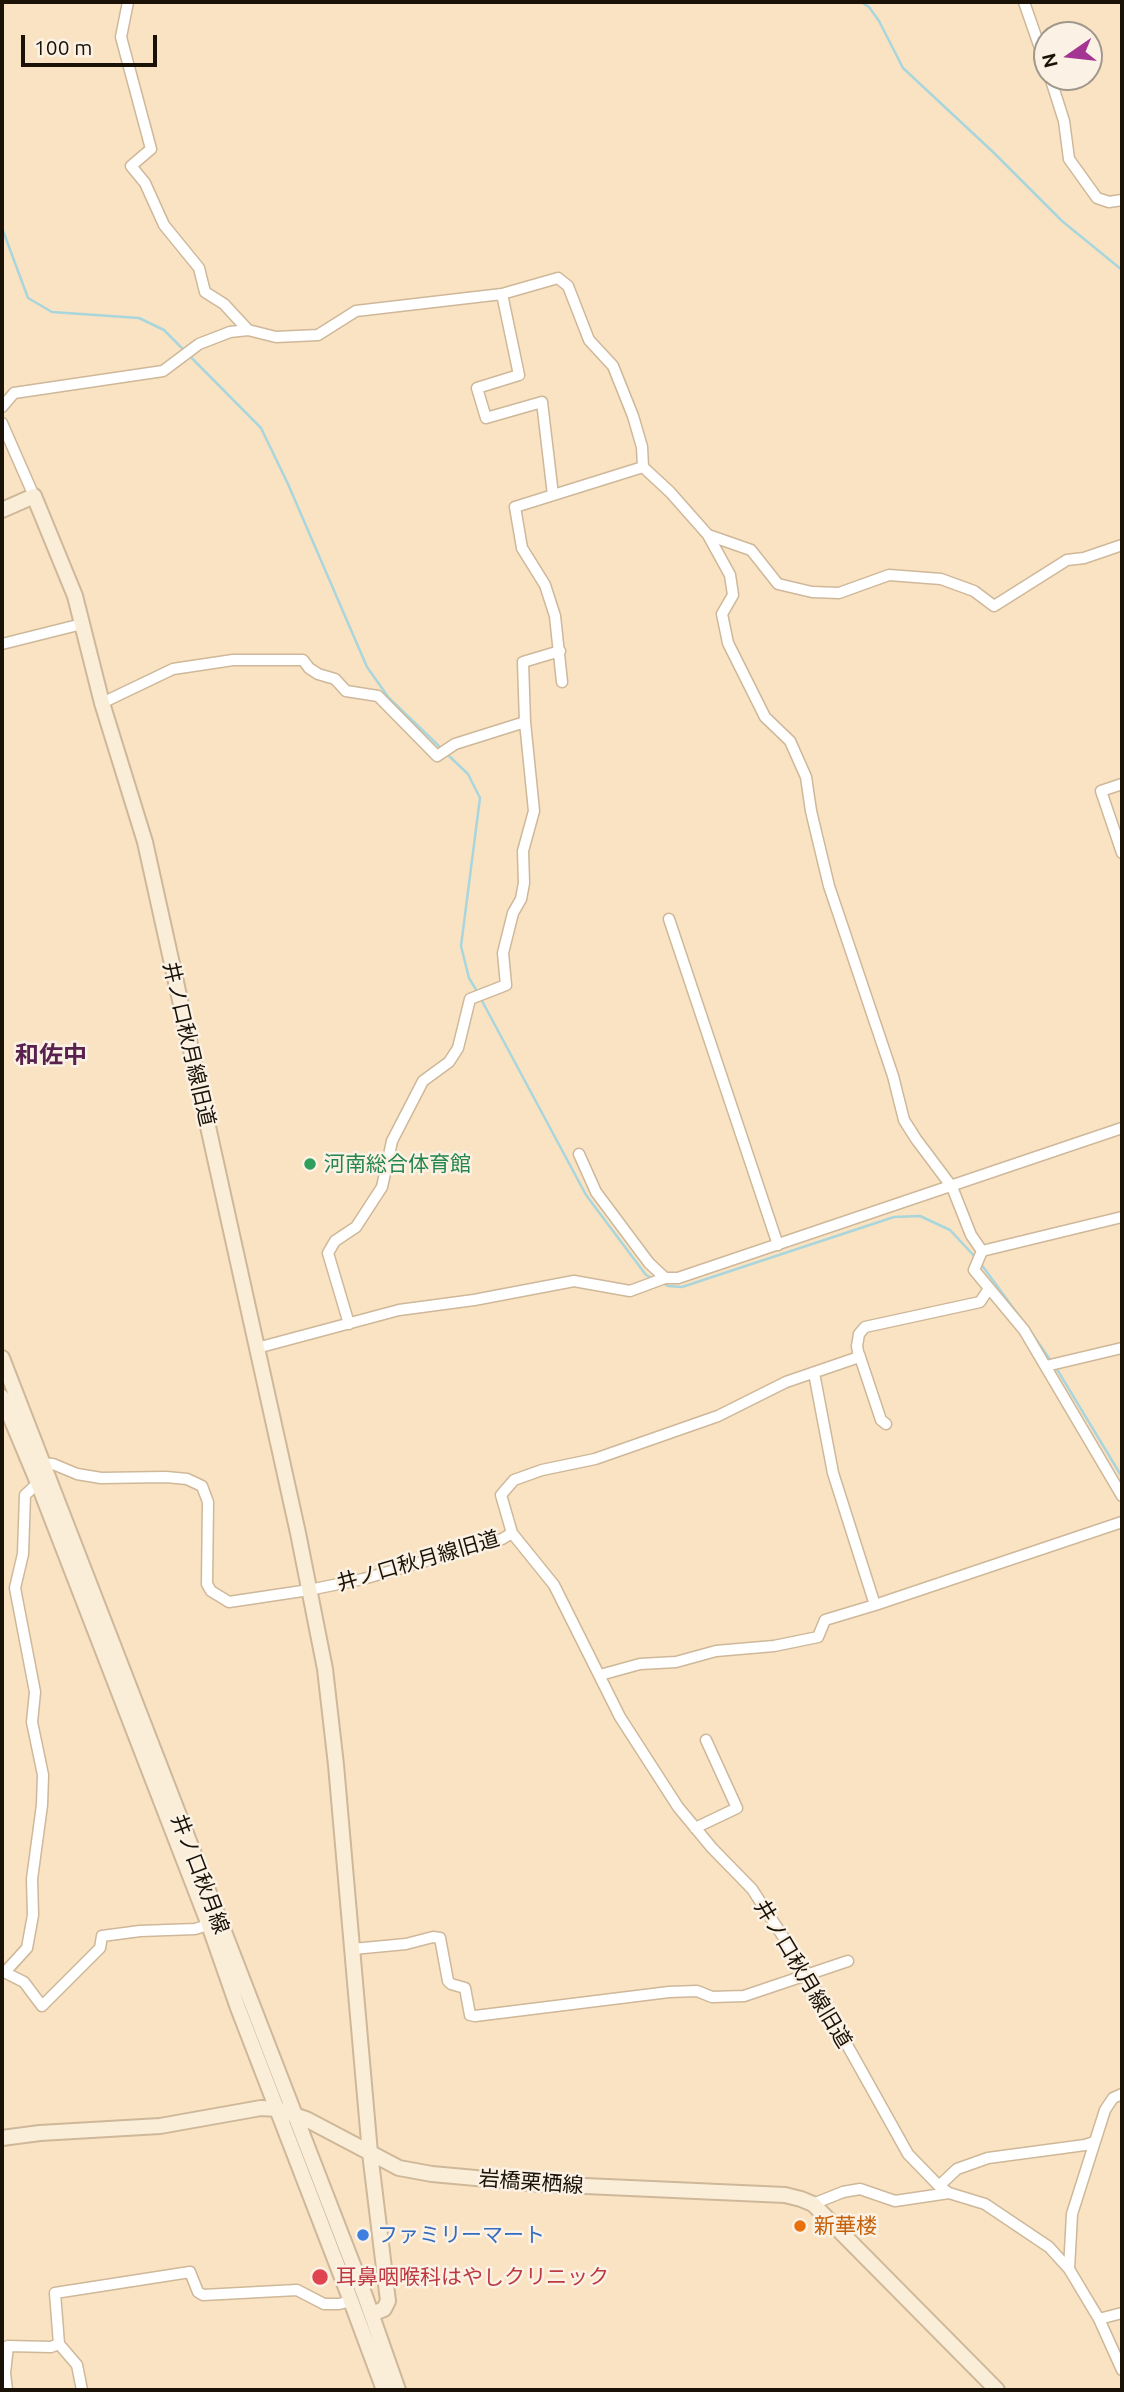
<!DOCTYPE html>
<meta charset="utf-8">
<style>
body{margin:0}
#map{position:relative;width:1124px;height:2392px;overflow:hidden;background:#fae3c3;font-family:Ubuntu,sans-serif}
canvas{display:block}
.frame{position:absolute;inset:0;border:4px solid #1a1207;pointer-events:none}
.north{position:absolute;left:1033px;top:21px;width:70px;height:70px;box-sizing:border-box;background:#fbf2e5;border:2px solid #a1988c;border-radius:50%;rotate:256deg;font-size:19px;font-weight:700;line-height:28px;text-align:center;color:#1a1207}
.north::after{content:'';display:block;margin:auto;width:24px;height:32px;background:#a53592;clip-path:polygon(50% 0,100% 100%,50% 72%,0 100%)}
.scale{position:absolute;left:21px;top:35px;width:136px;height:32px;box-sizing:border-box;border:4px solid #1a1207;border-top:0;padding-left:9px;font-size:21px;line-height:24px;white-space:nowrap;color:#1a1207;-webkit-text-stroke:5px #fbf2e5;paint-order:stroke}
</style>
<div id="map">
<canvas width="1124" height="2392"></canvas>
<div class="frame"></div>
<div class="north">N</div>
<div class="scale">100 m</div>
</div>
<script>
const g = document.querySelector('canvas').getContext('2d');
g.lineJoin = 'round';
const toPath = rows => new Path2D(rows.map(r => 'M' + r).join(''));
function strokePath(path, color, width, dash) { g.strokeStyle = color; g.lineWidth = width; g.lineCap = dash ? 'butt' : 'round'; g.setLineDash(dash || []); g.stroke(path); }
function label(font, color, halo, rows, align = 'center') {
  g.font = font + ' Ubuntu,"Noto Sans JP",sans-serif'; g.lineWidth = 5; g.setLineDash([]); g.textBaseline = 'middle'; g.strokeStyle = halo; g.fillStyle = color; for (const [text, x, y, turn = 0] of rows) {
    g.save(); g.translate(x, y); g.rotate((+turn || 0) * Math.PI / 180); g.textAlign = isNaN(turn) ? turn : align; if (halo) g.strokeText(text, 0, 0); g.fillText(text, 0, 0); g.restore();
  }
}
strokePath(toPath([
 [861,2,869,7,879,21,903,68,993,152,1062,221,1122,270],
 [2,228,28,298,52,312,139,318,164,330,261,428,288,484,367,667,389,698,442,749],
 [447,754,468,774,480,798,461,946,469,978,478,993],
 [481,999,586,1195,646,1275,652,1278],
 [981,1264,1025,1324],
 [661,1282,668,1286,682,1287,894,1217,920,1216,950,1230,977,1259],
 [1031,1332,1051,1361],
 [1055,1366,1122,1477]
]), '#a9d6dc', 2.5);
const street = toPath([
 [128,2,121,37,151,149,131,166,145,183,164,225,199,268,205,292,224,304,248,330],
 [1024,2,1047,68],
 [1050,77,1064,121,1069,159,1097,198,1109,202,1122,200],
 [502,294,519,375,477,388,486,418,542,402,553,495],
 [2,407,14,393,163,371,199,344,230,332,248,330,276,337,318,335,356,311,502,294,558,278,568,286,589,340,613,366,633,416,642,447,643,467,670,492,708,535,730,575,733,595,722,614,728,643,765,717,790,741,806,777,811,811,829,886,893,1076,904,1120,916,1139,952,1187,971,1235,982,1251],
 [2,423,34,496],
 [708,535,751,550,778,584,812,592,839,593,889,575,941,579,974,591,994,606,1067,560,1084,558,1122,545],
 [2,644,82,624],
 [562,682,555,616,545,585,522,548,515,507,643,467],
 [102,703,173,669,233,660,303,660,309,668,318,674,335,679,346,691,378,696,437,756,455,744,525,722],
 [1122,784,1101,791,1122,853],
 [669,919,778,1245],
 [579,1154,596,1192,649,1263,665,1278,678,1278,1122,1128],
 [1122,1217,982,1251,974,1270,1024,1330,1122,1496],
 [988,1290,980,1302,865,1327,859,1334,857,1346,859,1357,786,1382,718,1416,595,1459,542,1470,514,1480,501,1495,512,1533,554,1585,620,1717,678,1807,712,1848,752,1889,808,1975,908,2154,939,2186,949,2193,985,2204,1049,2247,1069,2269,1099,2319,1122,2370],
 [349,1324,328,1253,335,1241,356,1227,382,1187,392,1141,423,1081,449,1062,458,1048,470,999,506,985,503,953,513,913,521,899,524,883,523,851,534,811,525,722,523,662,560,651],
 [257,1348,399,1310,474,1300,574,1281,630,1291,665,1278],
 [859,1354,881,1420,886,1424],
 [1046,1366,1122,1348],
 [814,1373,833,1473,875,1605],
 [38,1463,53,1464,77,1474,101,1478,166,1477,187,1479,202,1486,208,1502,207,1584,211,1591,229,1602,309,1590,363,1579,502,1539,512,1533],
 [600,1675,640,1664,676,1662,716,1651,774,1646,818,1637,825,1620,875,1605,1122,1522],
 [695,1828,737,1808,706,1740],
 [353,1949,406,1944,433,1937,440,1938,448,1981,451,1984,465,1988,470,2015,475,2016,669,1992,697,1991,712,1997,744,1996,848,1961],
 [2,1971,24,1982,42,2006,100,1948,102,1936,140,1931,195,1929,214,1923],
 [6,1971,27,1948,33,1915,32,1879,42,1805,43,1775,32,1722,35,1692,15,1588,23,1554,25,1495,38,1483],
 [939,2186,957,2169,988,2158,1085,2145,1094,2142],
 [813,2204,843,2192,860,2189,895,2201,949,2193],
 [1069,2269,1072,2214,1105,2110,1113,2098,1122,2094],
 [1099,2319,1122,2313],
 [59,2344,77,2365,82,2390],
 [7,2390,5,2373,8,2346,51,2347,59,2344,55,2293,190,2272,198,2292,203,2295,297,2290,324,2304,339,2304,351,2301]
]);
const secondary = toPath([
 [2,510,34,496,75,596,102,703,145,842,298,1533,325,1669,336,1765,370,2153,388,2301,384,2309,372,2314],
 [2,1358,365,2296,398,2390],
 [2,1397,38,1483,209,1925,238,2008,351,2301,384,2390],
 [2,2138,40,2133,160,2126,261,2108,277,2109,306,2119,399,2168,432,2174,541,2184,785,2195,801,2199,813,2204,997,2390]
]);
strokePath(street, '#ceb899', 13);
strokePath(secondary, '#ceb899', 18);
strokePath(street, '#fff', 10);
strokePath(secondary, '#faeed9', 14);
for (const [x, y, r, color] of [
 [310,1164,7,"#2e9e5b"],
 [800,2226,7,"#e8710a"],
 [363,2235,7,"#3f7fe0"],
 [320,2277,9,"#e0444e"]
]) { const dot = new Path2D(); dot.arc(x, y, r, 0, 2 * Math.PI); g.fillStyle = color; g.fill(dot); strokePath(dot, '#fbf2e5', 2.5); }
label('21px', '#1a1207', '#fbf2e5', [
 ["井ノ口秋月線旧道",189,1044,77],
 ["井ノ口秋月線旧道",418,1561,-16],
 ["井ノ口秋月線",200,1874,69],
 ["井ノ口秋月線旧道",803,1974,59],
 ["岩橋栗栖線",531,2182,4]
]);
label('21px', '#27864d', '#fbf2e5', [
 ["河南総合体育館",324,1164]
], 'left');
label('21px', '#c56008', '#fbf2e5', [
 ["新華楼",814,2226]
], 'left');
label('21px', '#366cbe', '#fbf2e5', [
 ["ファミリーマート",377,2235]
], 'left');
label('21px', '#be3a42', '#fbf2e5', [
 ["耳鼻咽喉科はやしクリニック",336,2277]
], 'left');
label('bold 24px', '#58214e', '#fbf2e5', [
 ["和佐中",51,1055]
]);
</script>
